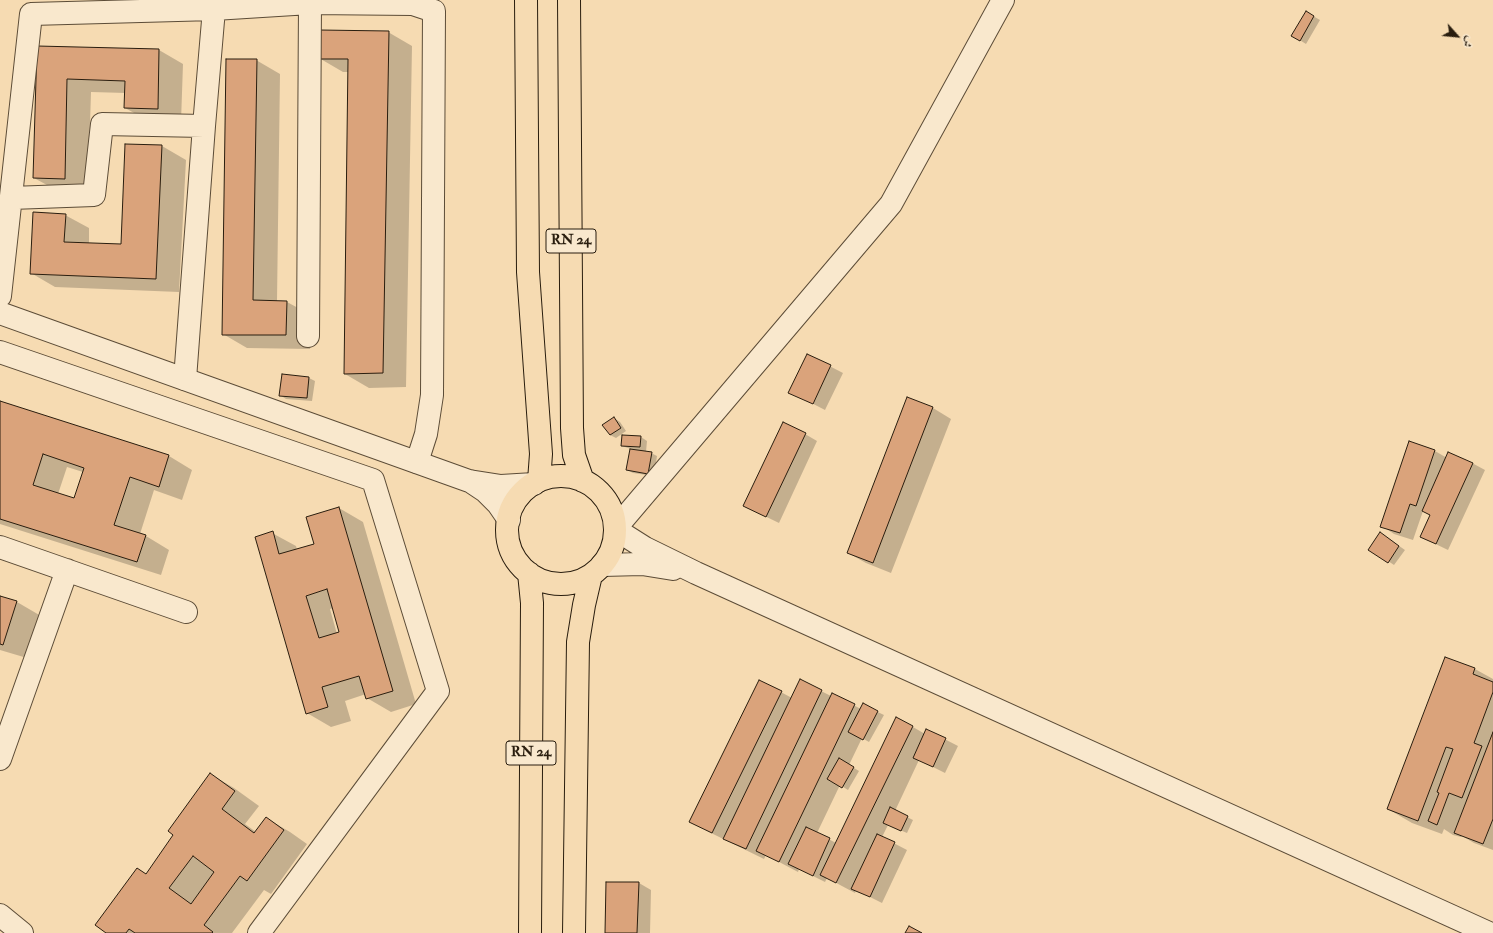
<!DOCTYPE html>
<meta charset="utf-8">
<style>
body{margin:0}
#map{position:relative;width:1493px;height:933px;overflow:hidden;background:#f6dbb2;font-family:"IM FELL Double Pica",Amiri,serif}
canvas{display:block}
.north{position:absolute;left:1437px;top:16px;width:40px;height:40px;-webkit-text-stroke:3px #f9e8cd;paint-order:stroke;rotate:117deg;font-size:11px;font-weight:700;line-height:16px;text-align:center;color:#291d0e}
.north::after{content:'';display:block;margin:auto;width:14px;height:18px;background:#291d0e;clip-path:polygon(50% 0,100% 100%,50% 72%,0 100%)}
</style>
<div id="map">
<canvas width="1493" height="933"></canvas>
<div class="north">ش</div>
</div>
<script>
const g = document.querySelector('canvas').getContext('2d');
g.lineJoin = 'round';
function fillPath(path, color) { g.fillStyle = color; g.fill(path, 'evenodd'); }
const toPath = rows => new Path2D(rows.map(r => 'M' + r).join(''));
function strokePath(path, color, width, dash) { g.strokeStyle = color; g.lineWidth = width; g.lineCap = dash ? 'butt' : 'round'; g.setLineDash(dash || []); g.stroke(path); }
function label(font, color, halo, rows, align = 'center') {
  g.font = font + ' "IM FELL Double Pica",serif'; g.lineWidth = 4; g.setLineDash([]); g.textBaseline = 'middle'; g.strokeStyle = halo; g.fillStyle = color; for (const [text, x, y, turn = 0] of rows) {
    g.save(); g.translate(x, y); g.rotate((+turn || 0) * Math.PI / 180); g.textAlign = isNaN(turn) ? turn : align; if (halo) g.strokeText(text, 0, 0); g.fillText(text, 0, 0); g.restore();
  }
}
fillPath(toPath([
 [101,0,141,0,113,7],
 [1306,12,1320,20,1306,44,1293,36],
 [388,32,412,46,406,387,369,388,345,374,349,72,343,72,319,58],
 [38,47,159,50,183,64,181,122,149,121,125,108,126,93,91,92,88,192,58,191,34,178],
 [256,60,280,74,277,301,287,302,311,315,310,349,247,348,223,334],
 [162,146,186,160,179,292,55,287,31,273,65,215,89,228,89,244,122,245],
 [808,355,843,373,825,410,790,392],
 [309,378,315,381,312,401,286,399,280,395],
 [908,399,933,408,951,419,891,573,866,563,848,553],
 [0,402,169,456,192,470,182,500,154,490,140,534,146,536,169,550,161,575,0,524],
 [67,467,83,472,75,499,58,494],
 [614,418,620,422,626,431,616,438,610,435],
 [805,434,817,441,779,523,744,506],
 [623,436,641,437,647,441,646,452,651,453,657,456,654,476,633,473,627,470,631,449,622,446],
 [1435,451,1447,458,1472,463,1485,470,1448,550,1421,537,1431,516,1423,511,1413,540,1394,534,1382,526],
 [339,508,363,522,416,704,391,712,367,698,366,694,345,701,351,721,331,727,307,713,272,533,296,546,297,550,315,544,307,517],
 [334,608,341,633,337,634,330,609],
 [1386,537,1405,550,1394,565,1370,549],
 [0,597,17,602,41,616,27,658,0,650],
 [1475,669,1493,679,1493,850,1474,843,1462,836,1461,837,1453,835,1444,829,1442,834,1412,823,1388,809],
 [760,681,792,698,821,691,831,696,832,694,861,709,863,705,884,715,869,742,862,738,849,765,859,771,848,790,840,785,817,833,836,843,913,727,925,734,927,730,958,746,945,773,919,760,895,811,913,820,907,833,888,825,882,837,907,850,882,903,856,890,855,893,827,878,825,882,799,869,798,872,766,855,764,859,709,832,690,821],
 [210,774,234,788,259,806,245,824,256,832,266,818,290,832,307,844,271,894,264,890,232,933,107,933,175,835],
 [639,883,651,890,650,933,606,933]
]), '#0003');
const building = toPath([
 [1306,11,1314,16,1300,41,1291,36,1306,11],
 [319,30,389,31,383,373,344,374,348,59,318,59,319,30],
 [37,46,159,49,158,109,124,108,125,81,67,79,65,179,33,178,37,46],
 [226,59,257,59,253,300,287,301,286,335,222,335,226,59],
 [125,144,162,145,156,279,30,274,33,212,66,214,64,242,121,244,125,144],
 [807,354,831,365,813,404,788,393,807,354],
 [282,374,309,377,307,398,279,396,282,374],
 [907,397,933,407,873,563,847,553,907,397],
 [0,401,169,455,159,487,130,477,114,525,146,535,137,562,0,519,0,401],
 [43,454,84,468,74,498,33,485,43,454],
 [614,417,621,428,610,435,602,425,614,417],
 [783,422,806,433,766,517,743,506,783,422],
 [622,435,641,436,640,447,621,446,622,435],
 [1409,441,1435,450,1416,506,1410,504,1400,533,1380,527,1409,441],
 [630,449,652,452,648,474,626,470,630,449],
 [1448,452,1473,463,1436,544,1420,537,1430,515,1422,511,1448,452],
 [339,507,393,691,366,699,359,676,322,687,328,707,306,714,255,537,273,531,279,554,314,544,306,517,339,507],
 [327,589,339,632,319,638,306,596,327,589],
 [1380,532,1399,546,1388,563,1368,550,1380,532],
 [0,596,17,601,3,645,0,644,0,596],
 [1445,657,1475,668,1473,674,1493,682,1493,692,1474,743,1482,746,1462,798,1449,793,1437,825,1428,821,1439,793,1437,792,1453,749,1446,747,1418,821,1387,809,1445,657],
 [800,679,822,690,746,849,723,839,800,679],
 [759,680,782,691,712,833,689,822,759,680],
 [832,693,855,704,779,862,756,851,832,693],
 [863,703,878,711,863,740,848,732,863,703],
 [896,717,913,726,836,883,820,875,896,717],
 [926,729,946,738,933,767,913,758,926,729],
 [1493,732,1493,819,1483,844,1454,833,1493,732],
 [839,758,854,767,842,788,827,779,839,758],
 [210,773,235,791,222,809,254,833,266,817,284,830,247,881,240,876,204,925,213,932,212,933,135,933,129,929,126,933,106,933,95,925,137,868,146,874,173,835,168,831,210,773],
 [193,856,214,872,191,904,169,888,193,856],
 [890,807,908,816,901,831,883,823,890,807],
 [806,827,830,838,813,876,788,864,806,827],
 [877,834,895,842,870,897,851,889,877,834],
 [606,882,639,882,637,933,605,933,606,882],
 [909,926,922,933,905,933,909,926]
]);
fillPath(building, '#daa37b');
strokePath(building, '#291d0e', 1);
const minor = toPath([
 [1003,0,891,204,615,529,645,548,696,573,1489,933],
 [11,198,94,195,102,124,204,126,214,9],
 [0,296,31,14,214,9,310,3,413,4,434,11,432,395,426,434,417,462],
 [308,336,310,3],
 [0,352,373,480,438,691,259,933],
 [185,379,204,126],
 [0,547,186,612],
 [602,565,642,564,673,569],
 [0,759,67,570],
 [0,915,22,933]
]);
const tertiary = toPath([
 [0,313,469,481,501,486,534,484],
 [470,481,485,491,498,504,509,520]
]);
const trunk = toPath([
 [526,0,528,272,541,454,539,481],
 [569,0,572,428,574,455,583,481],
 '507 530a54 54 0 1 1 108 0a54 54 0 1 1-108 0Z',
 [529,573,532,603,530,933],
 [574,933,578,642,584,605,591,575]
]);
strokePath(minor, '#5c4c37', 24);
strokePath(tertiary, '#5c4c37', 24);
strokePath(trunk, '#291d0e', 24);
strokePath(minor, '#f9e8cd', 22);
strokePath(tertiary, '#f9e8cd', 22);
strokePath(trunk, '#f6dbb2', 22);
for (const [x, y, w] of [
 [571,241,50],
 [531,753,50]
]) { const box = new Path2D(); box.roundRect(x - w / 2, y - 12, w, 24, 3); g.fillStyle = '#f9e8cd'; g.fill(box); strokePath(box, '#291d0e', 1); }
label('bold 14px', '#291d0e', null, [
 ["RN 24",571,241],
 ["RN 24",531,753]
]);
</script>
